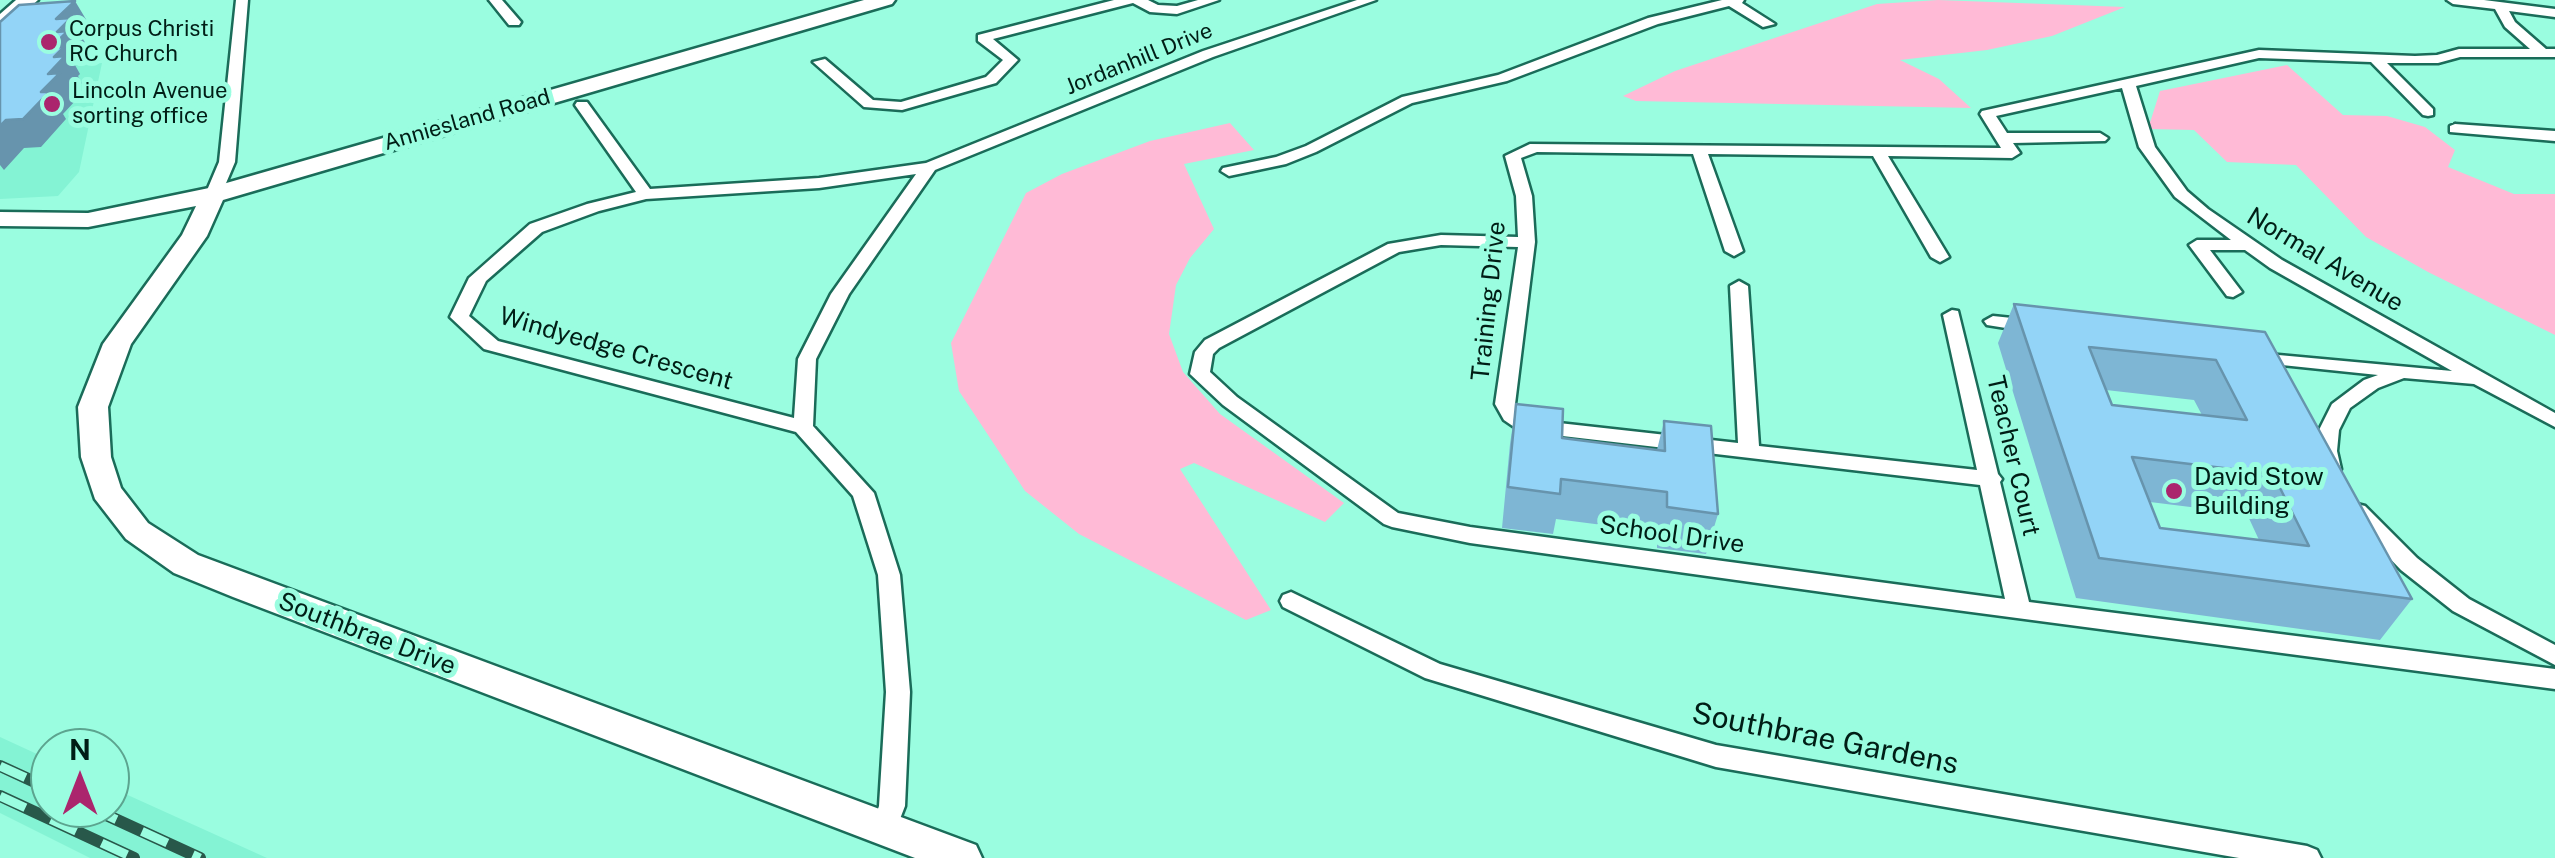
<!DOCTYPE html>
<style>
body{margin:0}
#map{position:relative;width:2555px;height:858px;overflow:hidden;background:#9afde0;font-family:"Public Sans",sans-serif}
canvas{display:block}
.north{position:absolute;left:30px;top:728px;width:100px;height:100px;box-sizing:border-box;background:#9afde0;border:2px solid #5ca48f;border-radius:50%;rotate:0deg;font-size:28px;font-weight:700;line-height:40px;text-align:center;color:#001e16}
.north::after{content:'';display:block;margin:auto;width:35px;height:45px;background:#ab256d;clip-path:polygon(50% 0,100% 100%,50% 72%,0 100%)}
</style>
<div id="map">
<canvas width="2555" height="858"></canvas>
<div class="north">N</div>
</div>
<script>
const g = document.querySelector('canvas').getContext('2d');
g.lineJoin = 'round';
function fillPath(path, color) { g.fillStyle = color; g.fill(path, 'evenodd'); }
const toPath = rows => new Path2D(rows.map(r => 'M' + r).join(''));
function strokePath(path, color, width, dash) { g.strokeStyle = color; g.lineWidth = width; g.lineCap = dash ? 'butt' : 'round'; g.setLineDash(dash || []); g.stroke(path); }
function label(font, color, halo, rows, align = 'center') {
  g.font = font + ' "Public Sans",sans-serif'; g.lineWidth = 10; g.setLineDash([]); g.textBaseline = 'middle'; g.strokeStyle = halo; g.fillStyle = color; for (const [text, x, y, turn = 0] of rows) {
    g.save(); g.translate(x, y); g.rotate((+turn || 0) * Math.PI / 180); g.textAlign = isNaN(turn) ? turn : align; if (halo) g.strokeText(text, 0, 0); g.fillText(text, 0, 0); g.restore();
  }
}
fillPath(toPath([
 [102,63,79,172,58,196,0,199,0,71],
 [0,737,50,760,50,808,110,808,110,787,267,858,90,858,0,813]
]), '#84f3d4');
fillPath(toPath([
 [1938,0,2125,7,2052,36,1987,50,1900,60,1939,79,1971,108,1636,101,1623,96,1675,71,1877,4],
 [2287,65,2343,115,2387,116,2425,127,2455,150,2448,167,2514,194,2555,194,2555,335,2428,272,2366,237,2296,165,2227,162,2194,130,2148,129,2160,91],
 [1230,123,1254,150,1184,164,1214,229,1190,258,1176,285,1169,334,1183,372,1220,414,1344,503,1325,522,1194,463,1180,469,1271,610,1246,620,1079,534,1025,491,959,391,951,343,1026,193,1062,174,1150,141]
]), '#ffbad6');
const street = toPath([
 [236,0,248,0,235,162,221,195,213,200,205,195,219,162,236,0],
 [489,0,502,0,521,22,519,25,509,25,489,0],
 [1114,0,1148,0,1158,5,1177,6,1198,0,1219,0,1177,14,1150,12,1133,3,993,39,1018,60,996,83,902,110,864,107,813,62,825,59,873,100,901,102,986,77,1003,60,978,41,978,35,1114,0],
 [1357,0,1376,0,1213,57,935,170,849,294,816,359,813,426,874,493,900,575,910,692,905,806,893,837,884,841,875,837,871,829,879,806,886,692,878,575,853,496,796,432,484,349,450,317,469,278,530,224,587,204,636,192,575,105,577,102,587,102,650,189,819,178,926,163,1203,51,1357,0],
 [916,174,831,294,798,359,794,418,498,341,469,316,486,281,542,232,599,211,646,199,819,188,916,174],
 [1722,0,1744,0,1742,3,1775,24,1763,27,1729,6,1658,24,1507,81,1412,103,1316,152,1286,164,1229,176,1221,171,1223,168,1276,157,1306,146,1402,97,1498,75,1648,18,1722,0],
 [2447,0,2484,0,2555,9,2555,17,2509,11,2515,22,2546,49,2555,49,2555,57,2460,57,2438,63,2387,63,2433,109,2433,115,2428,116,2423,115,2371,62,2259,58,2136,86,2155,147,2187,191,2208,209,2282,260,2555,413,2555,427,2474,384,2404,378,2378,388,2350,408,2339,430,2337,451,2341,469,2338,474,2324,474,2317,451,2319,430,2332,404,2364,380,2378,375,2253,362,2244,356,2246,352,2452,371,2270,268,2245,250,2210,250,2242,292,2233,297,2227,296,2189,245,2197,240,2231,240,2175,197,2139,147,2122,88,1996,116,2007,133,2100,133,2108,138,2105,141,2013,143,2020,153,2012,158,1888,156,1949,257,1940,262,1931,257,1873,156,1708,154,1743,251,1734,256,1725,251,1693,154,1537,152,1521,158,1532,196,1535,242,1515,404,1532,420,1738,443,1730,286,1739,281,1748,286,1759,446,1977,470,1943,315,1952,310,1958,311,1998,474,2002,479,2000,482,2029,602,2555,669,2555,689,1873,599,1470,543,1392,527,1384,524,1223,405,1190,374,1195,352,1205,340,1388,244,1441,235,1518,237,1516,196,1505,156,1530,144,2001,148,1980,114,1982,111,2259,50,2415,56,2437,55,2459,49,2530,49,2505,27,2495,9,2453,4,2447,0],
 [1441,245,1518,247,1495,404,1504,420,1520,431,1980,485,2005,599,1470,527,1398,513,1237,397,1210,372,1213,354,1219,348,1399,252,1441,245],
 [2455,124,2555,131,2555,141,2450,132,2450,126,2455,124],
 [1993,316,2031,320,2040,326,2031,332,1987,325,1984,321,1993,316],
 [2357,504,2365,506,2417,558,2469,599,2555,645,2555,665,2453,611,2401,570,2349,516,2346,511,2349,506,2357,504],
 [1291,592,1440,664,1716,745,2307,846,2317,850,2321,858,2239,858,1716,767,1425,678,1283,607,1280,601,1283,595,1291,592]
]);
const secondary = toPath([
 [16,0,38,0,7,28,0,30,0,14,16,0],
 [864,0,895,0,892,4,223,200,207,236,131,344,108,407,111,457,121,488,148,523,198,555,976,845,982,858,915,858,233,597,174,573,126,539,95,499,81,457,78,407,103,344,182,235,196,206,88,227,0,226,0,212,88,213,209,188,864,0]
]);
strokePath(street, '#1a6c59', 5);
strokePath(secondary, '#1a6c59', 5);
fillPath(street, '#fff');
fillPath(secondary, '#fff');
const rail = toPath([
 [0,766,50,789],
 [0,796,134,858],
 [91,808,200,858]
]);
strokePath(rail, '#28584a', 12);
strokePath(rail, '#9afde0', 9, [28]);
fillPath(toPath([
 [2014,304,2265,332,2412,599,2380,640,2076,598,1998,343],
 [2106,390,2194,400,2202,415,2112,405],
 [2150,502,2247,514,2259,540,2160,528],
 [1516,404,1562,438,1657,450,1664,421,1718,514,1706,554,1657,548,1657,532,1556,519,1553,534,1502,528,1510,444]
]), '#7eb6d4');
fillPath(toPath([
 [75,1,90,26,81,36,86,44,80,51,83,57,75,65,80,74,78,76,82,83,72,93,76,100,63,114,66,119,41,147,24,148,4,170,0,165,0,126,41,92,48,74,50,48,56,19]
]), '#6794ad');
const building = toPath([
 [75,1,56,19,71,18,57,32,68,31,50,48,64,47,54,57,65,56,48,74,60,73,41,92,49,92,23,119,6,120,0,126,0,22,19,5,75,1],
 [2014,304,2265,332,2412,599,2099,558,2014,304],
 [2089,347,2216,360,2247,420,2112,405,2089,347],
 [2132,457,2273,474,2309,546,2160,528,2132,457],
 [1516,404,1563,409,1562,438,1665,451,1664,421,1711,426,1718,514,1667,507,1667,492,1561,479,1560,494,1508,487,1516,404]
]);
fillPath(building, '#93d4f7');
strokePath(building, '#6794ad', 2.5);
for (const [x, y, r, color] of [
 [49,42,10,"#ab256d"],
 [52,104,10,"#ab256d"],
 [2174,491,10,"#ab256d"]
]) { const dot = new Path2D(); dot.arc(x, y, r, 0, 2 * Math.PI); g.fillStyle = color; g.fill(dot); strokePath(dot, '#9afde0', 4); }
label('22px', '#001e16', '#9afde0', [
 ["Corpus Christi",69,29],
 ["RC Church",69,54],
 ["Lincoln Avenue",72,91],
 ["sorting office",72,116]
], 'left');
label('22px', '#001e16', '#9afde0', [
 ["Jordanhill Drive",1139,59,-22],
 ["Anniesland Road",467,120,-16]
]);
label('25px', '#001e16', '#9afde0', [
 ["Normal Avenue",2325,260,31],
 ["Training Drive",1489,301,-84],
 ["Windyedge Crescent",616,349,16],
 ["Teacher Court",2013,456,77],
 ["School Drive",1672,535,8],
 ["Southbrae Drive",367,634,21]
]);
label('25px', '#001e16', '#9afde0', [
 ["David Stow",2194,477],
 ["Building",2194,506]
], 'left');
label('30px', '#001e16', '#9afde0', [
 ["Southbrae Gardens",1825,739,11]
]);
</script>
